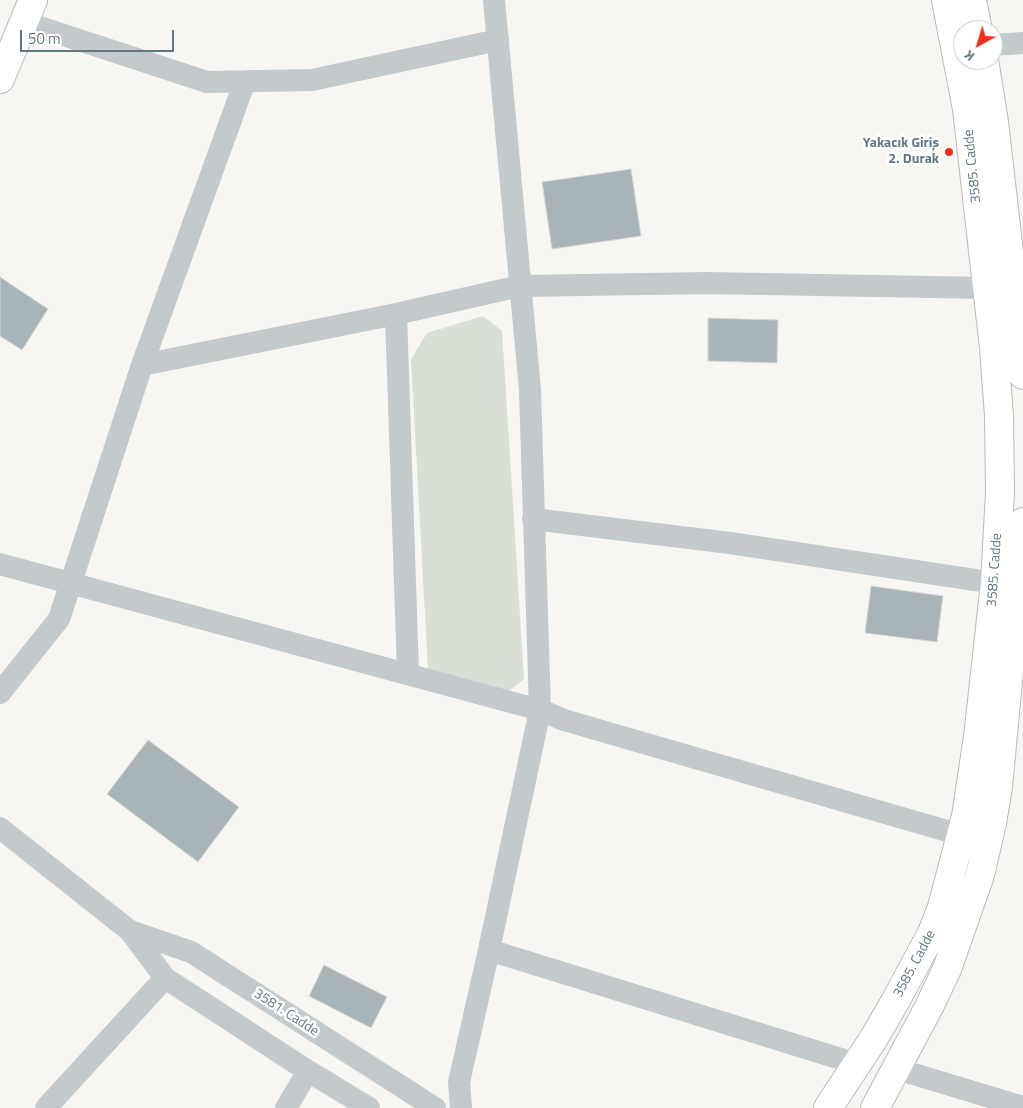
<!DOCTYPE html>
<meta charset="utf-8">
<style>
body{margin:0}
#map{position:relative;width:1023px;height:1108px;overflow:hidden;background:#f7f6f3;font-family:"Titillium Web",sans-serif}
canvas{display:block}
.north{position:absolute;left:953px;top:20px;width:50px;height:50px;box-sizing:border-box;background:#fff;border:1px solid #bfc9cc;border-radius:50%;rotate:219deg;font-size:14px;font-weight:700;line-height:20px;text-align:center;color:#607780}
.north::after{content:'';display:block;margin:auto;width:18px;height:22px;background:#ee301c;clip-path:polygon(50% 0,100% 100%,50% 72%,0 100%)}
.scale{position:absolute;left:20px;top:30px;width:154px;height:22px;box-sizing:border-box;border:2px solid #607780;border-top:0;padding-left:6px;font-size:15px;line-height:18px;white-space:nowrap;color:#607780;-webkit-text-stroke:4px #fff;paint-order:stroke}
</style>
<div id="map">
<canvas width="1023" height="1108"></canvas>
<div class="north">K</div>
<div class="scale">50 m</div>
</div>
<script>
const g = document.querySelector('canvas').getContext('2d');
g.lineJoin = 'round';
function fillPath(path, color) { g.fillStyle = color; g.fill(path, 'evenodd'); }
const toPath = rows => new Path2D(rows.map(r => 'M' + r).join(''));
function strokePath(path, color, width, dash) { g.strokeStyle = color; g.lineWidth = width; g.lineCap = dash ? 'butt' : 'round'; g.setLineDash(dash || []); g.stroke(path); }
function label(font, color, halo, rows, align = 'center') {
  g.font = font + ' "Titillium Web",sans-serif'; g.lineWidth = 5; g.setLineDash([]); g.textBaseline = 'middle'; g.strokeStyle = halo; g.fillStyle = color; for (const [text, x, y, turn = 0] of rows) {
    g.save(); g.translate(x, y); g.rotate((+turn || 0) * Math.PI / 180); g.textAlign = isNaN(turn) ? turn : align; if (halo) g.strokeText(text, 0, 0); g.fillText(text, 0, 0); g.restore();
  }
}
fillPath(toPath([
 [483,316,502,331,524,679,509,691,428,669,411,359,427,333]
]), '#d9dfd4');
const building = toPath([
 [631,169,641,236,552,249,542,182,631,169],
 [0,277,48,309,22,350,0,336,0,277],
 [708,318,778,320,777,363,708,361,708,318],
 [871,586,943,596,937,642,865,633,871,586],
 [148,740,239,807,198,862,107,794,148,740],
 [324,965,387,997,371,1028,309,996,324,965]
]);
fillPath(building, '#a8b4b7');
strokePath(building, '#d8d8d6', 1);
const major = toPath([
 [972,0,978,30],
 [984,60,994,122,1023,375],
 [0,79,33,0],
 [828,1108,874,1038,896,1000,932,933,942,907,966,816,978,737,995,583,1000,492,999,416,994,348,967,109,946,0],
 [875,1108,929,1007,947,969,980,875,992,823,998,787,1023,522]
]);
strokePath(major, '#b5bbbe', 30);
strokePath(toPath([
 [24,22,207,82,312,80,498,40],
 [993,45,1023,43],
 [396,314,408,673],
 [142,365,396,314,520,286,707,283,987,288],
 [533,519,730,543,995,583],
 [0,564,540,710,564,720,961,835],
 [0,693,59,619,142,365,245,81],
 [0,828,130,931,165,978,308,1071,369,1108],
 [130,931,191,952,435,1108],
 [489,950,857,1064],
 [897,1069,1023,1107],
 [46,1108,165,978],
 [286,1108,308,1071],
 [461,1108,459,1082,489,950,540,710,530,390,494,0]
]), '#c4c9cb', 22);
strokePath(major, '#fff', 28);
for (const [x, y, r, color] of [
 [949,152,5,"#ee301c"]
]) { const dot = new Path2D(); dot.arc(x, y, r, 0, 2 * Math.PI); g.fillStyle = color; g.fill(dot); strokePath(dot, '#fff', 2); }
label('bold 14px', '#607780', '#fff', [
 ["Yakacık Giriş",939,144],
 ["2. Durak",939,160]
], 'right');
label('14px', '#607780', '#fff', [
 ["3585. Cadde",973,166,-96],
 ["3585. Cadde",995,570,-86],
 ["3585. Cadde",915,964,-62],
 ["3581. Cadde",286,1013,33]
]);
</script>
